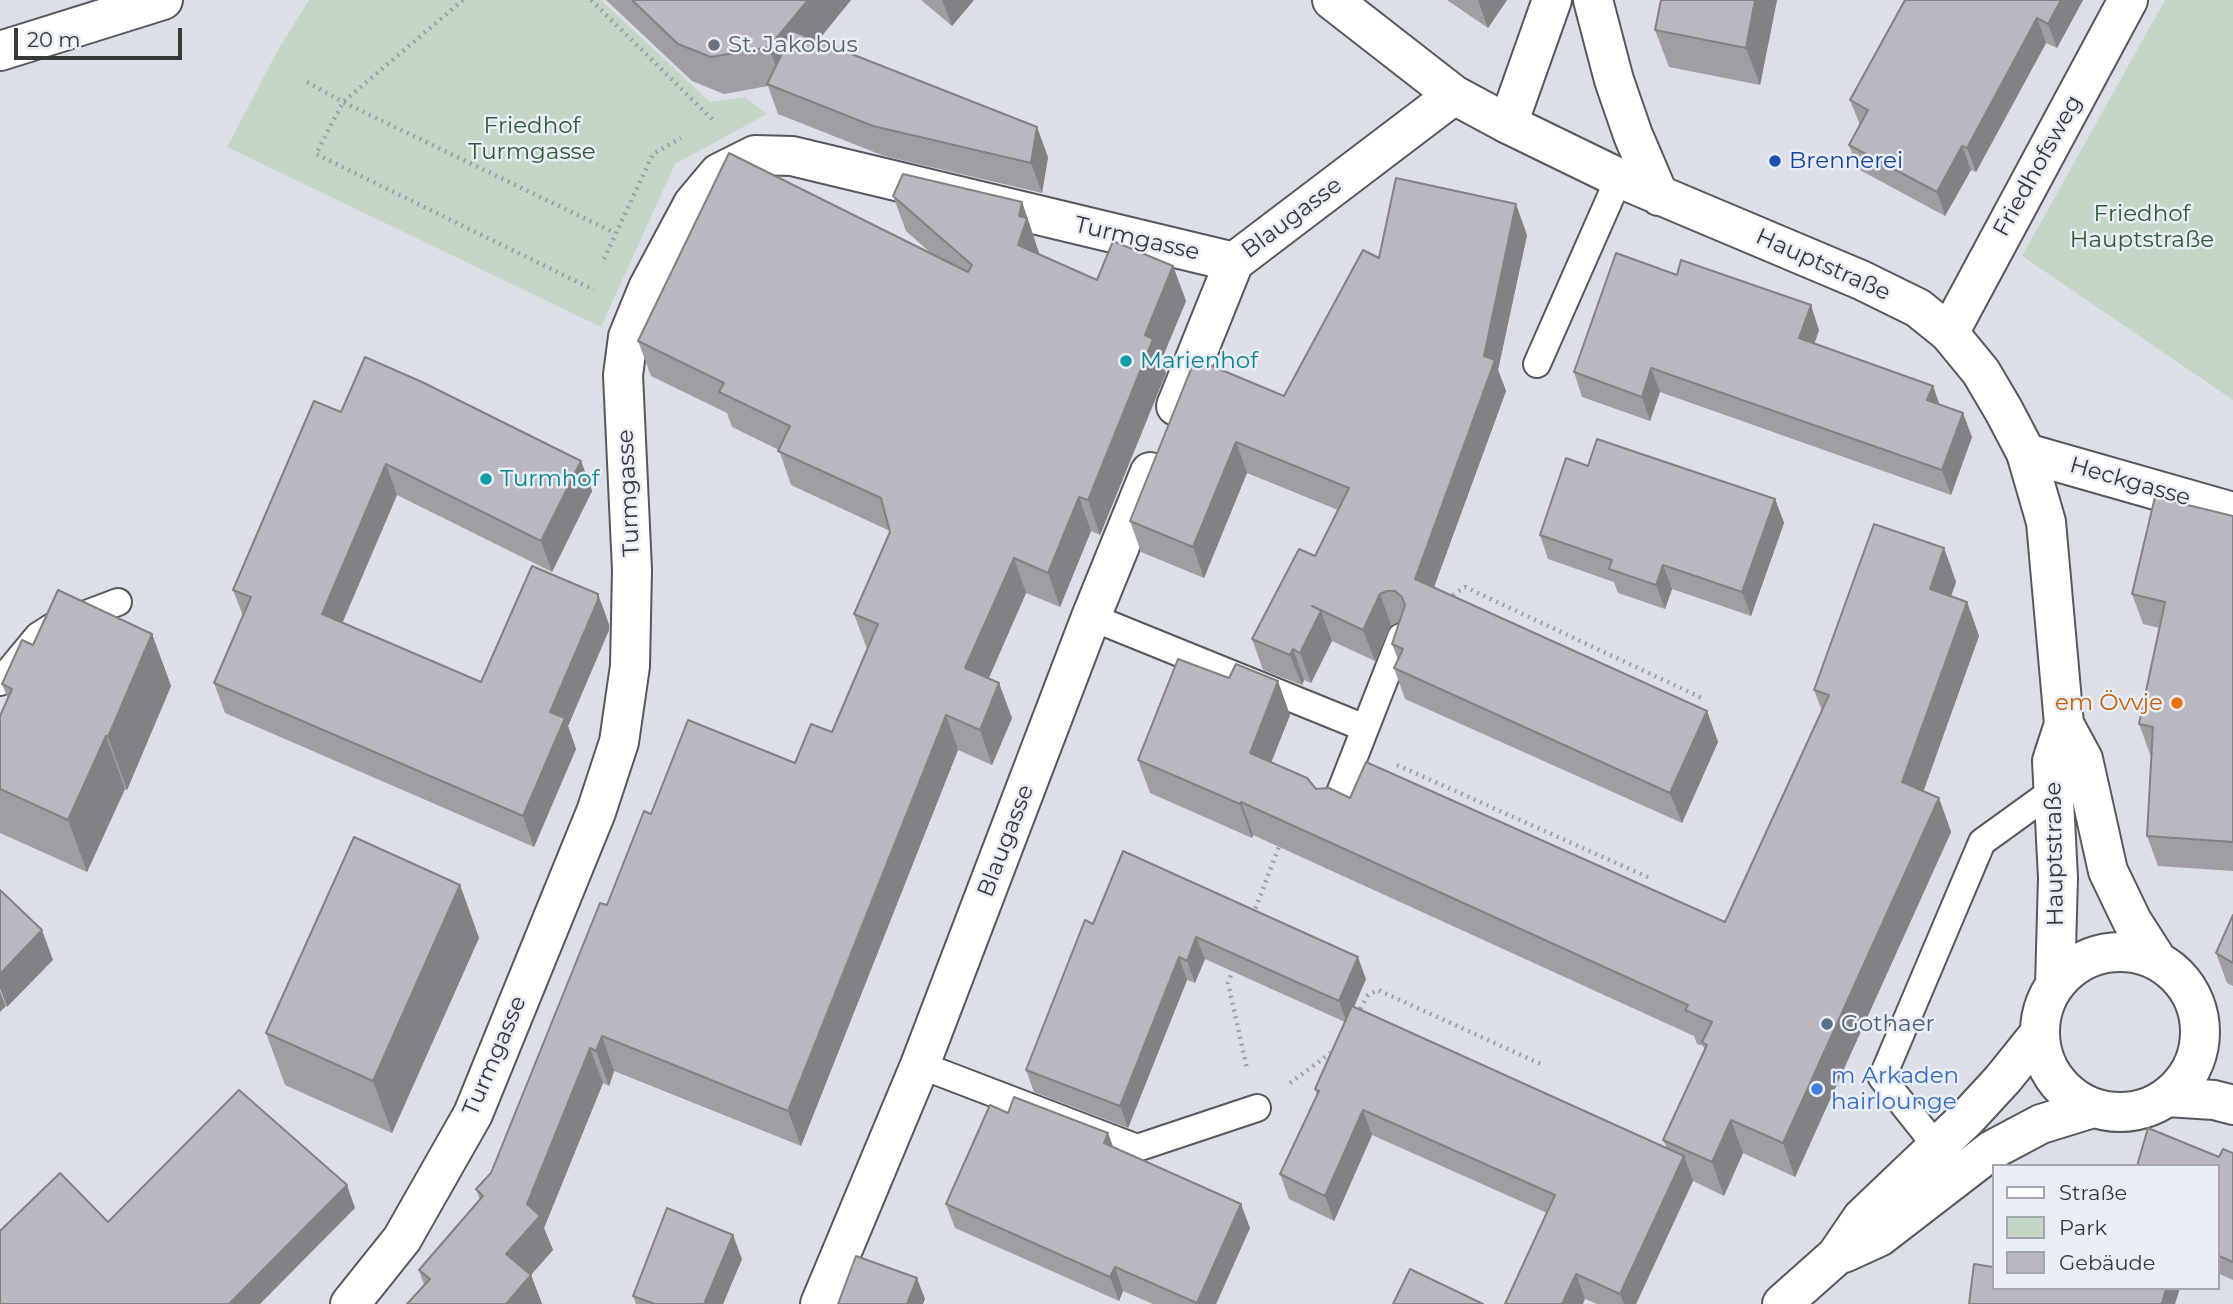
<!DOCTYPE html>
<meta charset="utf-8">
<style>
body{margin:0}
#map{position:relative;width:2233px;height:1304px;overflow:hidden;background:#dcdfe8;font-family:Montserrat,sans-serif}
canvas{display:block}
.legend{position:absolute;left:1992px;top:1164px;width:228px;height:126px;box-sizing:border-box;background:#e9edf6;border:2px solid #a2a5ac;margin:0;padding:9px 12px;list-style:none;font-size:21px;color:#37383c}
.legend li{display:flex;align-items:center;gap:14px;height:35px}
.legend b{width:35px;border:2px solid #a2a5ac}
.scale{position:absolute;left:14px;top:28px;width:168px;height:32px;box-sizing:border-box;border:4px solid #37383c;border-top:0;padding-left:9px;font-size:21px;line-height:24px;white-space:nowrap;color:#37383c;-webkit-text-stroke:5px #e9edf6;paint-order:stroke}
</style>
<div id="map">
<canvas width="2233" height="1304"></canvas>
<ul class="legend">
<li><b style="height:9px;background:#fff"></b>Straße</li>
<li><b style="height:19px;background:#c4d7c7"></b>Park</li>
<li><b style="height:19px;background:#bbb7c0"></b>Gebäude</li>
</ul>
<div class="scale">20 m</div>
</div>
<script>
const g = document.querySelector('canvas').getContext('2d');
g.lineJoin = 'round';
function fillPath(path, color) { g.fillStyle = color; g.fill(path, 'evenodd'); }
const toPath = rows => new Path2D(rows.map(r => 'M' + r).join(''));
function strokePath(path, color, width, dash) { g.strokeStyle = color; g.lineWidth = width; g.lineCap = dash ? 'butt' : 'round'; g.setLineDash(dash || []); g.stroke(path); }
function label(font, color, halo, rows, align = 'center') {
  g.font = font + ' Montserrat,sans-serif'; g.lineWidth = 5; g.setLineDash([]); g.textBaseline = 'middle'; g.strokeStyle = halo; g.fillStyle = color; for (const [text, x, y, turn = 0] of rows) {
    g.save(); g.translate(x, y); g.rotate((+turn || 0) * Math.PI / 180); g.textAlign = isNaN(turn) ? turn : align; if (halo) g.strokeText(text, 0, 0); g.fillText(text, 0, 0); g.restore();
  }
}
fillPath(toPath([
 [309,0,601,0,710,102,745,97,767,114,675,164,601,327,227,147,279,48],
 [2165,0,2233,0,2233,400,2022,256]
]), '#c4d7c7');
const lane = toPath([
 [1537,364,1619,178],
 [1091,617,1365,728],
 [0,682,38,636,52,627,118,602],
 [1334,808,1401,637],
 [920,1065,1137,1148,1257,1108],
 [1937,1147,1882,1078,1982,842,2054,790]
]);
const street = toPath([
 [1332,0,1454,95,1508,124],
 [0,51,163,0],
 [1949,333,2128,0],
 [1176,406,1234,262,1454,95],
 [2026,453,2233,512],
 [350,1304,402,1239,473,1114,596,812,619,742,630,666,632,570,623,375,628,337,648,288,693,204,719,173,755,155,792,156,1234,262],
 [820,1304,920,1065,1091,617,1150,472]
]);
const secondary = toPath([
 [1552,0,1508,124,1619,178,1861,280,1918,308,1949,333,1981,372,2004,411,2026,453,2046,522,2064,724,2052,761,2058,878,2055,985],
 [1593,0,1614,80,1633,135,1659,196],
 [2064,724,2083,759,2108,871,2132,921,2157,960],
 '2040 1032a80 80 0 1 1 160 0a80 80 0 1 1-160 0Z',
 [2167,1097,2214,1100,2233,1105],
 [1844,1253,1879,1237,1992,1150,2041,1124,2093,1108],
 [1782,1304,1836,1256,1862,1218,1968,1117,2003,1079,2040,1033]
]);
strokePath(lane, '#565860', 30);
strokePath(street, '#565860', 42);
strokePath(secondary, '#565860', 42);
strokePath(toPath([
 [463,0,343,102,316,154,594,290],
 [591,0,713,120],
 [307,82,343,102,615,233],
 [604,259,653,154,681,138],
 [1447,599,1465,587,1702,698],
 [1397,765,1652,879],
 [1253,915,1280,844],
 [1233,969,1228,983,1247,1069],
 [1357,1015,1368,995,1378,990,1543,1065],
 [1290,1083,1336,1049]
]), '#9ea1a8', 4.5, [2, 5]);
strokePath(lane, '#fff', 26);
strokePath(street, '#fff', 38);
strokePath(secondary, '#fff', 38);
fillPath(toPath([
 [606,0,851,0,818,41,1048,157,1042,193,884,156,778,114,768,86,724,94,692,81],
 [921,0,974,0,952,26],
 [1447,0,1507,0,1488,28],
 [1777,0,1760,85,1669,67,1655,30],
 [1905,0,2083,0,2057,48,2046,43,1976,172,1971,170,1945,216,1858,169,1849,145,1860,125,1850,100],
 [893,196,1022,202,1034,237,1039,254,1097,280,1173,266,1186,301,1161,361,1166,373,1100,535,1091,531,1060,607,1026,593,988,679,1012,718,992,765,958,750,801,1146,614,1071,609,1086,603,1083,544,1228,553,1250,531,1275,542,1304,407,1304,424,1285,419,1270,480,1200,476,1189,491,1173,607,905,651,814,795,763,832,732,867,649,854,614,890,531,791,485,779,450,732,427,727,413,651,376,638,341,934,256,906,231],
 [1527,235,1498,370,1506,391,1434,587,1707,711,1718,742,1682,823,1405,699,1394,668,1398,660,1392,644,1400,622,1391,625,1375,661,1332,641,1311,683,1304,680,1302,685,1263,670,1252,639,1315,556,1338,510,1247,473,1204,578,1141,552,1130,521,1284,396,1379,258],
 [1819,330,1814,344,1933,386,1940,405,1972,437,1951,495,1660,392,1650,421,1582,397,1574,372],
 [341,412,581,461,592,491,552,572,397,495,343,622,481,682,609,624,609,630,568,726,576,749,534,847,225,713,214,683,243,616,233,590],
 [1588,466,1775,499,1784,523,1751,616,1672,589,1665,609,1618,593,1614,582,1548,559,1540,535],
 [2233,516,2233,871,2158,866,2147,836,2152,755,2150,754,2139,724,2159,628,2143,624,2132,594],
 [1944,548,1956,582,1951,596,1967,602,1979,636,1923,791,1939,798,1951,832,1795,1177,1743,1153,1724,1196,1693,1181,1636,1304,1597,1304,1585,1299,1547,1213,1372,1135,1334,1221,1289,1199,1280,1174,1317,1095,1315,1089,1345,1022,1205,959,1195,983,1187,980,1128,1128,1034,1092,1026,1070,1093,924,1123,851,1366,979,1354,1007,1667,1148,1663,1140,1705,1050,1703,1046,1697,1044,1694,1036,1253,835,1252,838,1150,793,1138,760,1290,715,1271,762,1316,789,1350,798,1725,922,1822,711,1814,690],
 [152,634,171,686,127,790,125,789,87,872,0,833,0,716,8,699,2,684,33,645],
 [460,885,479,938,392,1133,285,1085,266,1033],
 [2233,915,2233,986,2227,983,2216,953],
 [1008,1113,1113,1148,1250,1228,1216,1304,1153,1304,1123,1291,1119,1301,955,1228,946,1204],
 [2233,1153,2233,1280,2217,1273,2217,1166,2219,1157],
 [742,1259,723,1304,636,1304,633,1296]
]), '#a19da5');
fillPath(toPath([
 [808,0,851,0,782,84,769,47],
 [942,0,974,0,952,26],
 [1478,0,1507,0,1488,28],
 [1755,0,1777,0,1760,85,1746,48],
 [2061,0,2083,0,2057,48,2048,24],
 [2037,18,2046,43,1976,172,1967,148],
 [1037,127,1048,157,1042,193,1031,163],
 [1962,146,1971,170,1945,216,1937,192],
 [1022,202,1039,253,1031,280,1018,245,1019,216],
 [1516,204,1527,235,1498,370,1506,391,1426,609,1415,579,1484,356],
 [1173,266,1186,301,1161,361,1166,373,1100,535,1088,500,1145,335],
 [1811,305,1819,330,1808,362,1799,338],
 [1651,368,1660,392,1650,421,1642,397],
 [1933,386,1941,410,1927,400],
 [1963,413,1972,437,1951,495,1942,470],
 [1236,442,1247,473,1204,578,1193,547],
 [581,461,592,491,552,572,541,541],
 [386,464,397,495,333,644,322,614],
 [1079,497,1091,531,1060,607,1048,573],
 [1775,499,1784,523,1751,616,1742,592],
 [1944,548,1956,582,1942,622,1930,589],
 [1014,558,1026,593,978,703,965,668],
 [1663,565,1672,589,1665,609,1656,585],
 [598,594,609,624,609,630,568,726,576,749,534,847,523,816,550,712],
 [1380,594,1391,625,1375,661,1363,630],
 [1967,602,1979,636,1915,815,1902,782],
 [1321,611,1332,641,1311,683,1300,653],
 [152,634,171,686,127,790,108,737],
 [1293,649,1304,680,1302,685,1290,655],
 [1278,681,1290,715,1262,786,1250,753],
 [999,683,1012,718,992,765,980,730],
 [1707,711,1718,742,1682,823,1670,793],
 [946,715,958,750,801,1146,788,1111],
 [106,736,125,789,87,872,68,820],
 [1939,798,1951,832,1795,1177,1783,1143],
 [1241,802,1253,835,1252,838,1240,804],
 [460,885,479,938,392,1133,373,1081],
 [42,930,53,960,7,1007,0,989,0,974],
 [1196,937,1205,959,1195,983,1187,961],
 [1179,957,1187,980,1128,1128,1120,1106],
 [1358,957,1366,979,1347,1023,1339,1001],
 [0,991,6,1006,0,1012],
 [602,1036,614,1071,609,1086,596,1051],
 [590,1048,603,1083,544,1228,553,1250,519,1288,506,1254],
 [1363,1110,1372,1135,1334,1221,1325,1196],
 [1731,1120,1743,1153,1724,1196,1712,1162],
 [1108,1133,1117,1157,1104,1143],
 [1684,1156,1693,1181,1636,1304,1624,1304,1620,1294],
 [347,1185,355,1208,260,1304,229,1304],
 [1241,1204,1250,1228,1216,1304,1197,1304],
 [733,1235,742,1259,723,1304,704,1304],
 [1115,1267,1123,1291,1119,1301,1110,1277],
 [1576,1274,1585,1299,1583,1304,1562,1304],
 [531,1275,542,1304,506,1304],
 [917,1278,925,1299,923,1304,907,1304],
 [2166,1288,2180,1288,2175,1304,2162,1304]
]), '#838086');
const building = toPath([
 [632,0,808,0,769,47,711,57,678,44,632,0],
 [1661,0,1755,0,1746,48,1655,30,1661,0],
 [1905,0,2061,0,2048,24,2037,18,1967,148,1962,146,1937,192,1849,145,1868,110,1850,100,1905,0],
 [793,31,1037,127,1031,163,873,126,767,84,793,31],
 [729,153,968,272,972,265,893,196,903,174,1022,202,1019,216,1027,218,1018,245,1097,280,1113,241,1173,266,1145,335,1153,339,1088,500,1079,497,1048,573,1014,558,965,668,999,683,980,730,946,715,788,1111,602,1036,596,1051,590,1048,527,1204,540,1216,506,1254,531,1275,506,1304,407,1304,430,1279,419,1270,483,1196,476,1189,491,1173,600,903,607,905,644,811,651,814,688,720,795,763,811,724,832,732,878,624,854,614,890,532,881,498,778,451,790,426,719,392,724,383,638,341,729,153],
 [1396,178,1516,204,1484,356,1495,360,1415,579,1707,711,1670,793,1394,668,1403,649,1392,644,1405,605,1402,597,1395,591,1387,591,1380,594,1363,630,1312,606,1321,611,1300,653,1293,649,1290,655,1252,639,1299,549,1315,556,1349,488,1236,442,1193,547,1130,521,1195,359,1284,396,1363,250,1379,258,1396,178],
 [1616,253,1677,275,1681,260,1811,305,1799,338,1933,386,1927,400,1963,413,1942,470,1651,368,1642,397,1574,372,1616,253],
 [365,357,422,382,581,461,541,541,386,464,322,614,481,682,532,566,598,594,598,600,550,712,565,718,523,816,214,683,251,597,233,590,314,401,341,412,365,357],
 [1597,439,1775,499,1742,592,1663,565,1656,585,1609,569,1612,560,1540,535,1566,458,1588,466,1597,439],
 [2155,497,2233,516,2233,842,2147,836,2153,727,2139,724,2165,602,2132,594,2155,497],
 [1874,524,1944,548,1930,589,1967,602,1902,782,1939,798,1783,1143,1731,1120,1712,1162,1663,1140,1707,1045,1702,1042,1712,1022,1685,1010,1688,1005,1241,802,1240,804,1138,760,1178,659,1229,678,1236,664,1278,681,1250,753,1307,778,1316,789,1329,788,1350,798,1366,762,1725,922,1829,695,1814,690,1874,524],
 [58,590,152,634,108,737,106,736,68,820,0,789,0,716,12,689,2,684,22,640,33,645,58,590],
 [354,837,460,885,373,1081,266,1033,354,837],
 [1123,851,1358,957,1339,1001,1196,937,1187,961,1179,957,1120,1106,1026,1070,1085,920,1093,924,1123,851],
 [0,890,42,930,0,974,0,890],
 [2233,915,2233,963,2216,953,2233,915],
 [1352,1006,1684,1156,1620,1294,1576,1274,1562,1304,1505,1304,1555,1195,1363,1110,1325,1196,1280,1174,1319,1091,1315,1089,1352,1006],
 [239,1090,347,1185,229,1304,0,1304,0,1231,60,1173,108,1222,239,1090],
 [1014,1097,1108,1133,1104,1143,1241,1204,1197,1303,1115,1267,1110,1277,946,1204,990,1105,1008,1113,1014,1097],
 [2148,1128,2219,1157,2223,1149,2233,1153,2233,1262,2217,1255,2217,1166,2137,1166,2148,1128],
 [667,1208,733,1235,704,1304,655,1304,633,1296,667,1208],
 [856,1256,917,1278,907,1304,838,1304,856,1256],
 [1974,1264,1993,1267,1993,1288,2166,1288,2162,1304,1969,1304,1974,1264],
 [1410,1269,1483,1304,1393,1304,1410,1269]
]);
fillPath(building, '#bbb7c0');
strokePath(building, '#838086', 2);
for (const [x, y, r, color] of [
 [714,45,7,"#6b7280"],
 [1775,161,7,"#1a4fb4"],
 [1126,361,7,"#0f9aa8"],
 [486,479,7,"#0f9aa8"],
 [2177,703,7,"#e8710a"],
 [1827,1024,7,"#5c6f8a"],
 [1817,1089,7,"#3f7fe0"]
]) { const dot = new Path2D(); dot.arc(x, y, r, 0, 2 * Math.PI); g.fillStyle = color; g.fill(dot); strokePath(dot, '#e9edf6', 2.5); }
label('23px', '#5b616d', '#e9edf6', [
 ["St. Jakobus",728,45]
], 'left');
label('23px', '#315a39', '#e9edf6', [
 ["Friedhof",532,126],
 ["Turmgasse",532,152],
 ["Friedhof",2142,214],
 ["Hauptstraße",2142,240]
]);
label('23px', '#164399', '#e9edf6', [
 ["Brennerei",1789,161]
], 'left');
label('23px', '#37383c', '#e9edf6', [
 ["Friedhofsweg",2038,166,-61],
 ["Blaugasse",1292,218,-37],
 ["Turmgasse",1137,239,13],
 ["Hauptstraße",1823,265,24],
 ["Heckgasse",2130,482,16],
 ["Turmgasse",629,493,-93],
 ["Blaugasse",1006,841,-69],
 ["Hauptstraße",2055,854,-91],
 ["Turmgasse",495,1056,-67]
]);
label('23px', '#0d838f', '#e9edf6', [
 ["Marienhof",1140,361],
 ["Turmhof",500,479]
], 'left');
label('23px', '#c56008', '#e9edf6', [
 ["em Övvje",2163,703]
], 'right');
label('23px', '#4e5e75', '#e9edf6', [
 ["Gothaer",1841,1024]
], 'left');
label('23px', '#366cbe', '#e9edf6', [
 ["m Arkaden",1831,1076],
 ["hairlounge",1831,1102]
], 'left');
</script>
